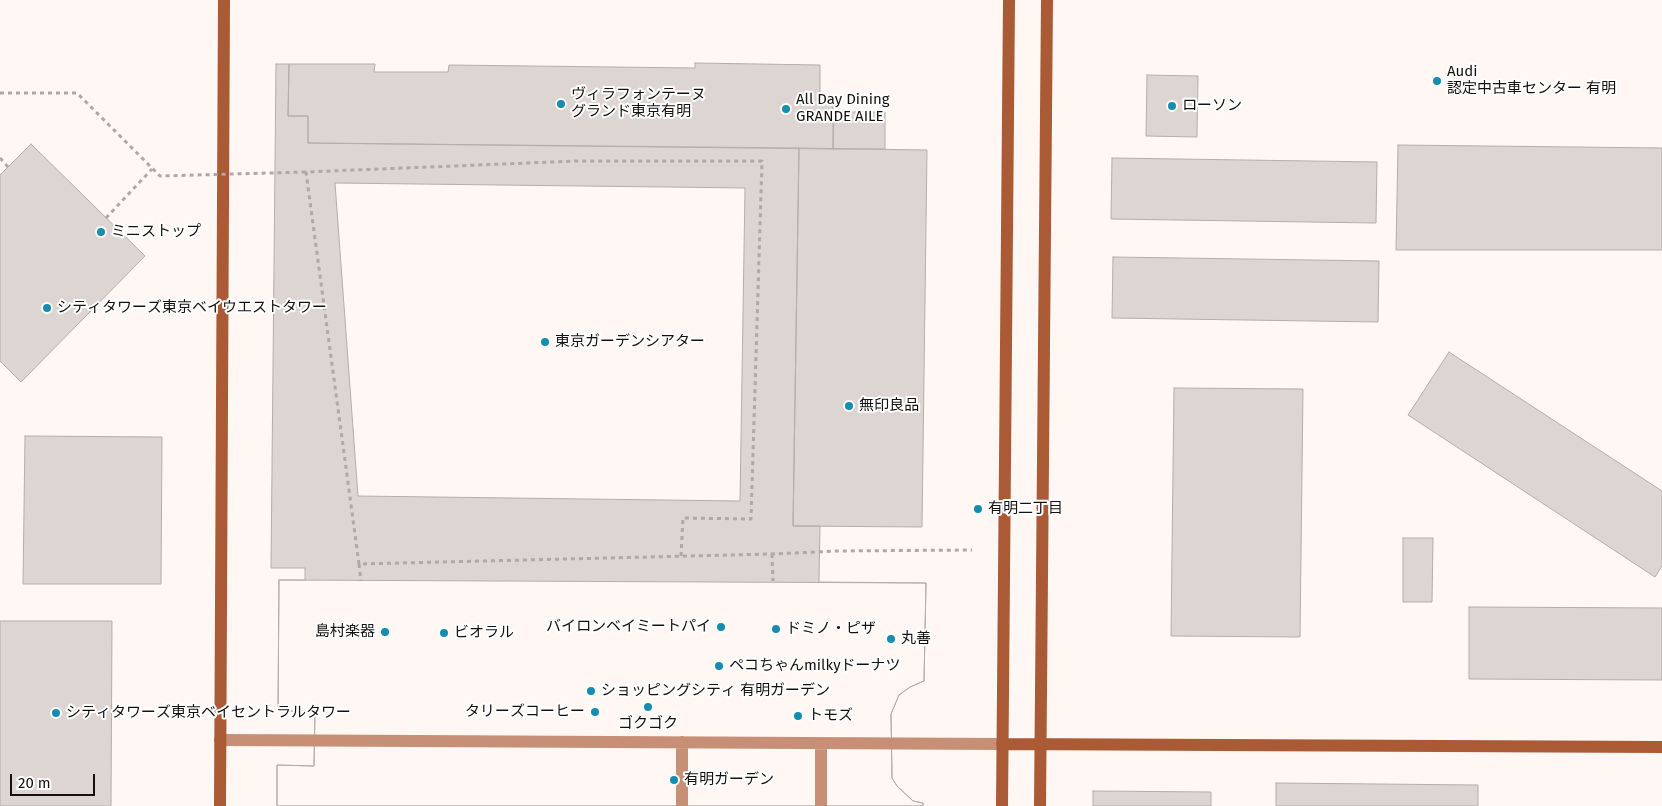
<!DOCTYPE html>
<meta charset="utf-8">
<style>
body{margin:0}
#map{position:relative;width:1662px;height:806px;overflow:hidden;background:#fef7f4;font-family:"Fira Sans",sans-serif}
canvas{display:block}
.scale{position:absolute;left:10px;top:774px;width:85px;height:22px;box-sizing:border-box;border:2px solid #141210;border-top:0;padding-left:6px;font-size:15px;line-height:18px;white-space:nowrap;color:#141210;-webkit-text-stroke:4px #fff;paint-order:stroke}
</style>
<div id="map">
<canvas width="1662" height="806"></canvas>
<div class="scale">20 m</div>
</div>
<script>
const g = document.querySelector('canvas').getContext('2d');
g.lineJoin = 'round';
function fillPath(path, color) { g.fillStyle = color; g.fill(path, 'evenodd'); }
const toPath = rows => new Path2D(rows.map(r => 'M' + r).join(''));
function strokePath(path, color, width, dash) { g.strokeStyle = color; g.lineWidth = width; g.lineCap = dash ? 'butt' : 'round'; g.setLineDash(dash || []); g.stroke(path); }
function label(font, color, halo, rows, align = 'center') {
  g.font = font + ' "Fira Sans","Noto Sans JP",sans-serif'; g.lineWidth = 4; g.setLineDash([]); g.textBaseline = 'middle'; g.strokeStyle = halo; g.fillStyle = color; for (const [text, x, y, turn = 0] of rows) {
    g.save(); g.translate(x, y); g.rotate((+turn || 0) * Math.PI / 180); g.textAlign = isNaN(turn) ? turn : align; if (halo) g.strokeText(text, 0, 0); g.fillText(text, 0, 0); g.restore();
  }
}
const building = toPath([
 [695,63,820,65,820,96,833,96,833,149,308,143,308,116,288,116,289,64,375,64,374,72,448,72,449,65,695,68,695,63],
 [276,64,289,64,288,116,308,116,308,143,799,148,793,526,820,526,819,582,926,583,924,681,910,687,899,695,891,714,892,778,897,786,913,801,923,803,923,806,277,806,277,765,314,766,315,711,278,711,279,580,305,580,305,568,271,568,276,64],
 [1147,75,1198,76,1197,137,1146,136,1147,75],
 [834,112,885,112,885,149,833,149,834,112],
 [31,144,145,256,21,382,0,361,0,175,31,144],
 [1398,145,1662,148,1662,250,1396,250,1398,145],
 [799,148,927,150,922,527,793,526,799,148],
 [1112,158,1377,162,1376,223,1111,219,1112,158],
 [335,183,745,188,740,501,358,496,335,183],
 [1113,257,1379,261,1378,322,1112,318,1113,257],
 [1449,352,1662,491,1662,566,1655,577,1408,415,1449,352],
 [1174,388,1303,389,1300,637,1171,636,1174,388],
 [25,436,162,437,161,584,23,584,25,436],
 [1403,538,1433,538,1432,602,1403,602,1403,538],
 [279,580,926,583,924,681,910,687,899,695,891,714,892,778,897,786,913,801,923,803,923,806,277,806,277,765,314,766,315,711,278,711,279,580],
 [1469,607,1662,608,1662,680,1469,679,1469,607],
 [0,621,112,621,111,806,0,806,0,621],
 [1276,783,1478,785,1478,806,1276,806,1276,783],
 [1093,791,1211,792,1211,806,1093,806,1093,791]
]);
fillPath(building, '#ddd5d2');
strokePath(building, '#b5ada9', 1);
strokePath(toPath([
 [0,158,8,167],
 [106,218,152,169],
 [772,554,773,581],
 [681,556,683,518,751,519,762,161,577,161,306,172,359,564,772,554,837,551,972,550],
 [359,564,361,581]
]), '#aea9a6', 3, [4, 4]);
strokePath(toPath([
 [220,740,1002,744],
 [682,742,682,806],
 [821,806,821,744]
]), '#c78f76', 12);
strokePath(toPath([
 [1002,744,1662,747],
 [220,806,224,0],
 [1002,806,1009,0],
 [1040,806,1047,0]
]), '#aa5a34', 12);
strokePath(toPath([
 [0,93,77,93,160,176,306,172]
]), '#aea9a6', 3, [4, 4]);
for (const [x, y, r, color] of [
 [1437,81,5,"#168caf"],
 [561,104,5,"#168caf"],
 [1172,106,5,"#168caf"],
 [786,109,5,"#168caf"],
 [101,232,5,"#168caf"],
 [47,308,5,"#168caf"],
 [545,342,5,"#168caf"],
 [849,406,5,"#168caf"],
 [978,509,5,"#168caf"],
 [721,627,5,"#168caf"],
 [776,629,5,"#168caf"],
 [385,632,5,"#168caf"],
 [444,633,5,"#168caf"],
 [891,639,5,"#168caf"],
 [719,666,5,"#168caf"],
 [591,691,5,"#168caf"],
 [648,707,5,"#168caf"],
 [595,712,5,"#168caf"],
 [56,713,5,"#168caf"],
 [798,716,5,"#168caf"],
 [674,780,5,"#168caf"]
]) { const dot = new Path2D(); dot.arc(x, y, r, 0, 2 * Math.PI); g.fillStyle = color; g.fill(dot); strokePath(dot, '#fff', 2); }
label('15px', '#141210', '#fff', [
 ["Audi",1447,72],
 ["認定中古車センター 有明",1447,89],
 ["ヴィラフォンテーヌ",571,95],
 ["グランド東京有明",571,112],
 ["All Day Dining",796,100],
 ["GRANDE AILE",796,117],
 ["ローソン",1182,106],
 ["ミニストップ",111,232],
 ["シティタワーズ東京ベイウエストタワー",57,308],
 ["東京ガーデンシアター",555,342],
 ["無印良品",859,406],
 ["有明二丁目",988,509],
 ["バイロンベイミートパイ",711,627,"right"],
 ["ドミノ・ピザ",786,629],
 ["島村楽器",375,632,"right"],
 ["ビオラル",454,633],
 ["丸善",901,639],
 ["ペコちゃんmilkyドーナツ",729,666],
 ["ショッピングシティ 有明ガーデン",601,691],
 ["タリーズコーヒー",585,712,"right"],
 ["シティタワーズ東京ベイセントラルタワー",66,713],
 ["トモズ",808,716],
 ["ゴクゴク",648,724,"center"],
 ["有明ガーデン",684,780]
], 'left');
</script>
